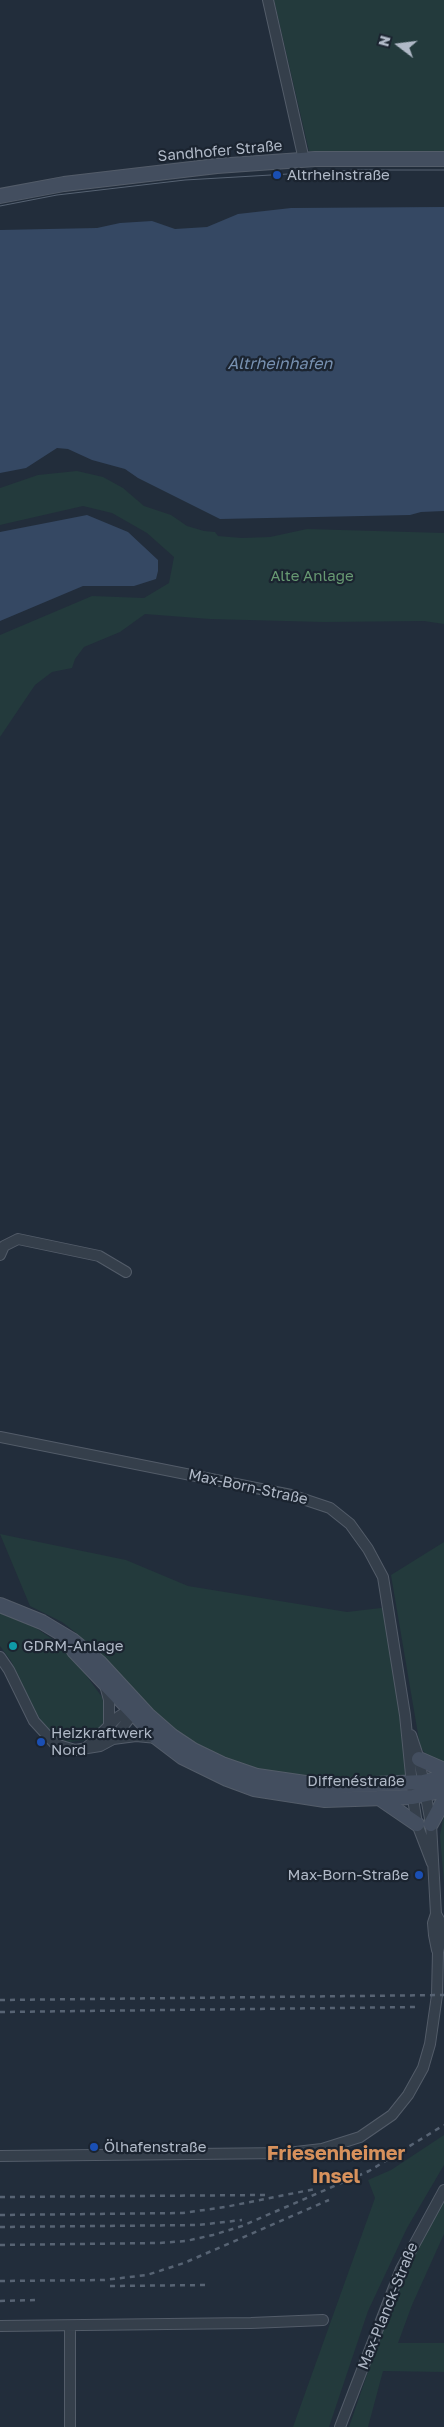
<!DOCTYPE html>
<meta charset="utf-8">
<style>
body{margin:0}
#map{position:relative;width:444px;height:2427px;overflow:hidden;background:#222d3b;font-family:"Golos Text",sans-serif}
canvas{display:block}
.north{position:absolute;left:374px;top:20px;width:50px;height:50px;-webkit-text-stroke:4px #1b2430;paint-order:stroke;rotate:285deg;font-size:14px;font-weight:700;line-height:20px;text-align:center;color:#b0b9c7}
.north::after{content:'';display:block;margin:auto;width:18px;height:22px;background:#b0b9c7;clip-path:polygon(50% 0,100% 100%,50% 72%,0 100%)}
</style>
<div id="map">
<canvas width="444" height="2427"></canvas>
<div class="north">N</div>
</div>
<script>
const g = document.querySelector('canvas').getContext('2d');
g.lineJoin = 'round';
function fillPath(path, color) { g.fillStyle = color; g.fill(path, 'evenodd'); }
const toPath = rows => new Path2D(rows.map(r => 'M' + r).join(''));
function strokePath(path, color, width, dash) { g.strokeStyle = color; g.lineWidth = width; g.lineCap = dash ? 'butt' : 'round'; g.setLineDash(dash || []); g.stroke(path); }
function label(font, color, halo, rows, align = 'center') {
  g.font = font + ' "Golos Text",sans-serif'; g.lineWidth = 4.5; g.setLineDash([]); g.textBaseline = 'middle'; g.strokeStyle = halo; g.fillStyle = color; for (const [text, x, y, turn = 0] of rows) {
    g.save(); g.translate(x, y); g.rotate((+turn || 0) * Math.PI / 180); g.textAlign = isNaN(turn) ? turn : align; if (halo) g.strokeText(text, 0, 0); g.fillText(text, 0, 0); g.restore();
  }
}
fillPath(toPath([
 [274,0,444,0,444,151,309,151],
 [77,471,103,477,123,488,144,506,171,515,187,526,204,531,215,532,218,536,242,538,270,537,307,529,444,533,444,624,424,621,323,622,210,619,145,614,120,632,84,647,75,659,72,668,52,672,35,685,0,737,0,635,92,596,144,598,169,583,174,557,147,533,112,513,83,506,0,525,0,488,38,475],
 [0,1534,126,1560,188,1586,347,1612,389,1607,412,1783,352,1787,252,1769,212,1753,175,1732,152,1713,75,1632,62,1622,30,1606],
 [444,1542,444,1764,427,1756,420,1746,391,1575],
 [0,1613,36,1628,55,1641,84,1667,83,1671,102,1697,105,1710,102,1727,87,1740,69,1742,58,1738,45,1726,36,1713,11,1661,0,1646],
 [444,1814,444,1884,440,1836],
 [444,2135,444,2165,407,2228,368,2311,329,2427,293,2427,375,2198,368,2180,391,2170],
 [444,2201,444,2234,412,2305,398,2343,444,2343,444,2372,383,2371,368,2427,349,2427,393,2299,415,2251]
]), '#233a3c');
fillPath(toPath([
 [444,207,444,511,421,512,410,515,220,519,138,478,125,469,92,460,68,449,57,448,26,468,0,473,0,230,97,228,120,223,152,221,175,229,207,227,238,214,291,208],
 [87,515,128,532,158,560,158,571,156,579,134,586,83,586,0,621,0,532]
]), '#354863');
const street = toPath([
 [268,0,304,160],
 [0,1255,4,1246,18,1239,99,1256,126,1272],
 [0,1437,291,1495,330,1508,350,1524,368,1549,383,1577,405,1715,414,1805,417,1824,432,1863],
 [0,1657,9,1670,34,1721,55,1744,75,1750,100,1746,113,1739,136,1736,157,1738],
 [105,1685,109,1700,109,1726],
 [411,1735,419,1759,431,1824,436,1914,433,1923,434,1935,437,1950],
 [113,1739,137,1709],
 [87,1747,118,1717,134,1707],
 [0,2156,287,2153,322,2149,360,2137,392,2115,408,2095,423,2068,430,2044,437,1995,438,1952,442,1934,441,1923,436,1914],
 [0,2326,251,2323,323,2320],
 [70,2326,70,2427],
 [340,2427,401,2269,444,2190]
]);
const secondary = toPath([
 [0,196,64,184,217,166,315,159,444,159],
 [0,1605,42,1622,72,1640,100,1663,148,1715,172,1736,193,1750,222,1764,257,1776,326,1786,423,1782,444,1777],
 [74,1651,157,1738,182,1757,227,1779,254,1789,325,1800,413,1797,444,1790],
 [419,1759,444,1770],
 [379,1798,417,1824],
 [431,1824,444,1800]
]);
strokePath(street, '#535c69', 12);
strokePath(secondary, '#535c69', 16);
strokePath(street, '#353f4b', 10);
strokePath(secondary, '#434e5f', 14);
strokePath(toPath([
 [0,206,57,195,185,180,357,170,444,170]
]), '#576373', 1);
strokePath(toPath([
 [0,2000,444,1995],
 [0,2012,420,2007],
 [0,2197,265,2195],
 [0,2215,183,2213,225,2207,315,2189],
 [0,2227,198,2225,242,2220],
 [0,2245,159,2243,186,2241,213,2235,242,2226,369,2171,444,2125],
 [0,2281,104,2280,147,2275,184,2263,329,2200],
 [110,2286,208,2285],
 [0,2301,39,2300]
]), '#576373', 2.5, [5, 5]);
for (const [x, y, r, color] of [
 [277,175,5,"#1a4fb4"],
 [13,1646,5,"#0f9aa8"],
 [41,1742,5,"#1a4fb4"],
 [419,1875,5,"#1a4fb4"],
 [94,2147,5,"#1a4fb4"]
]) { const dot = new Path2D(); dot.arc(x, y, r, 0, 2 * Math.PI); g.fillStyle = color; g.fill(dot); strokePath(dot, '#1b2430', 2); }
label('15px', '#b0b9c7', '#1b2430', [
 ["Sandhofer Straße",220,151,-5],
 ["Max-Born-Straße",248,1487,12],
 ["Diffenéstraße",356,1781],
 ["Max-Planck-Straße",388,2306,-68]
]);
label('15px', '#b0b9c7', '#1b2430', [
 ["Altrheinstraße",287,175],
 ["GDRM-Anlage",23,1646],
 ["Heizkraftwerk",51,1733],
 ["Nord",51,1750],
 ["Max-Born-Straße",409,1875,"right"],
 ["Ölhafenstraße",104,2147]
], 'left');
label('15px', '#679972', '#1b2430', [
 ["Alte Anlage",312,576]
]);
label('italic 16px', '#7790b0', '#1b2430', [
 ["Altrheinhafen",280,364]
]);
label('bold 20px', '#d7915c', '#1b2430', [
 ["Friesenheimer",336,2154],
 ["Insel",336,2177]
]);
</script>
